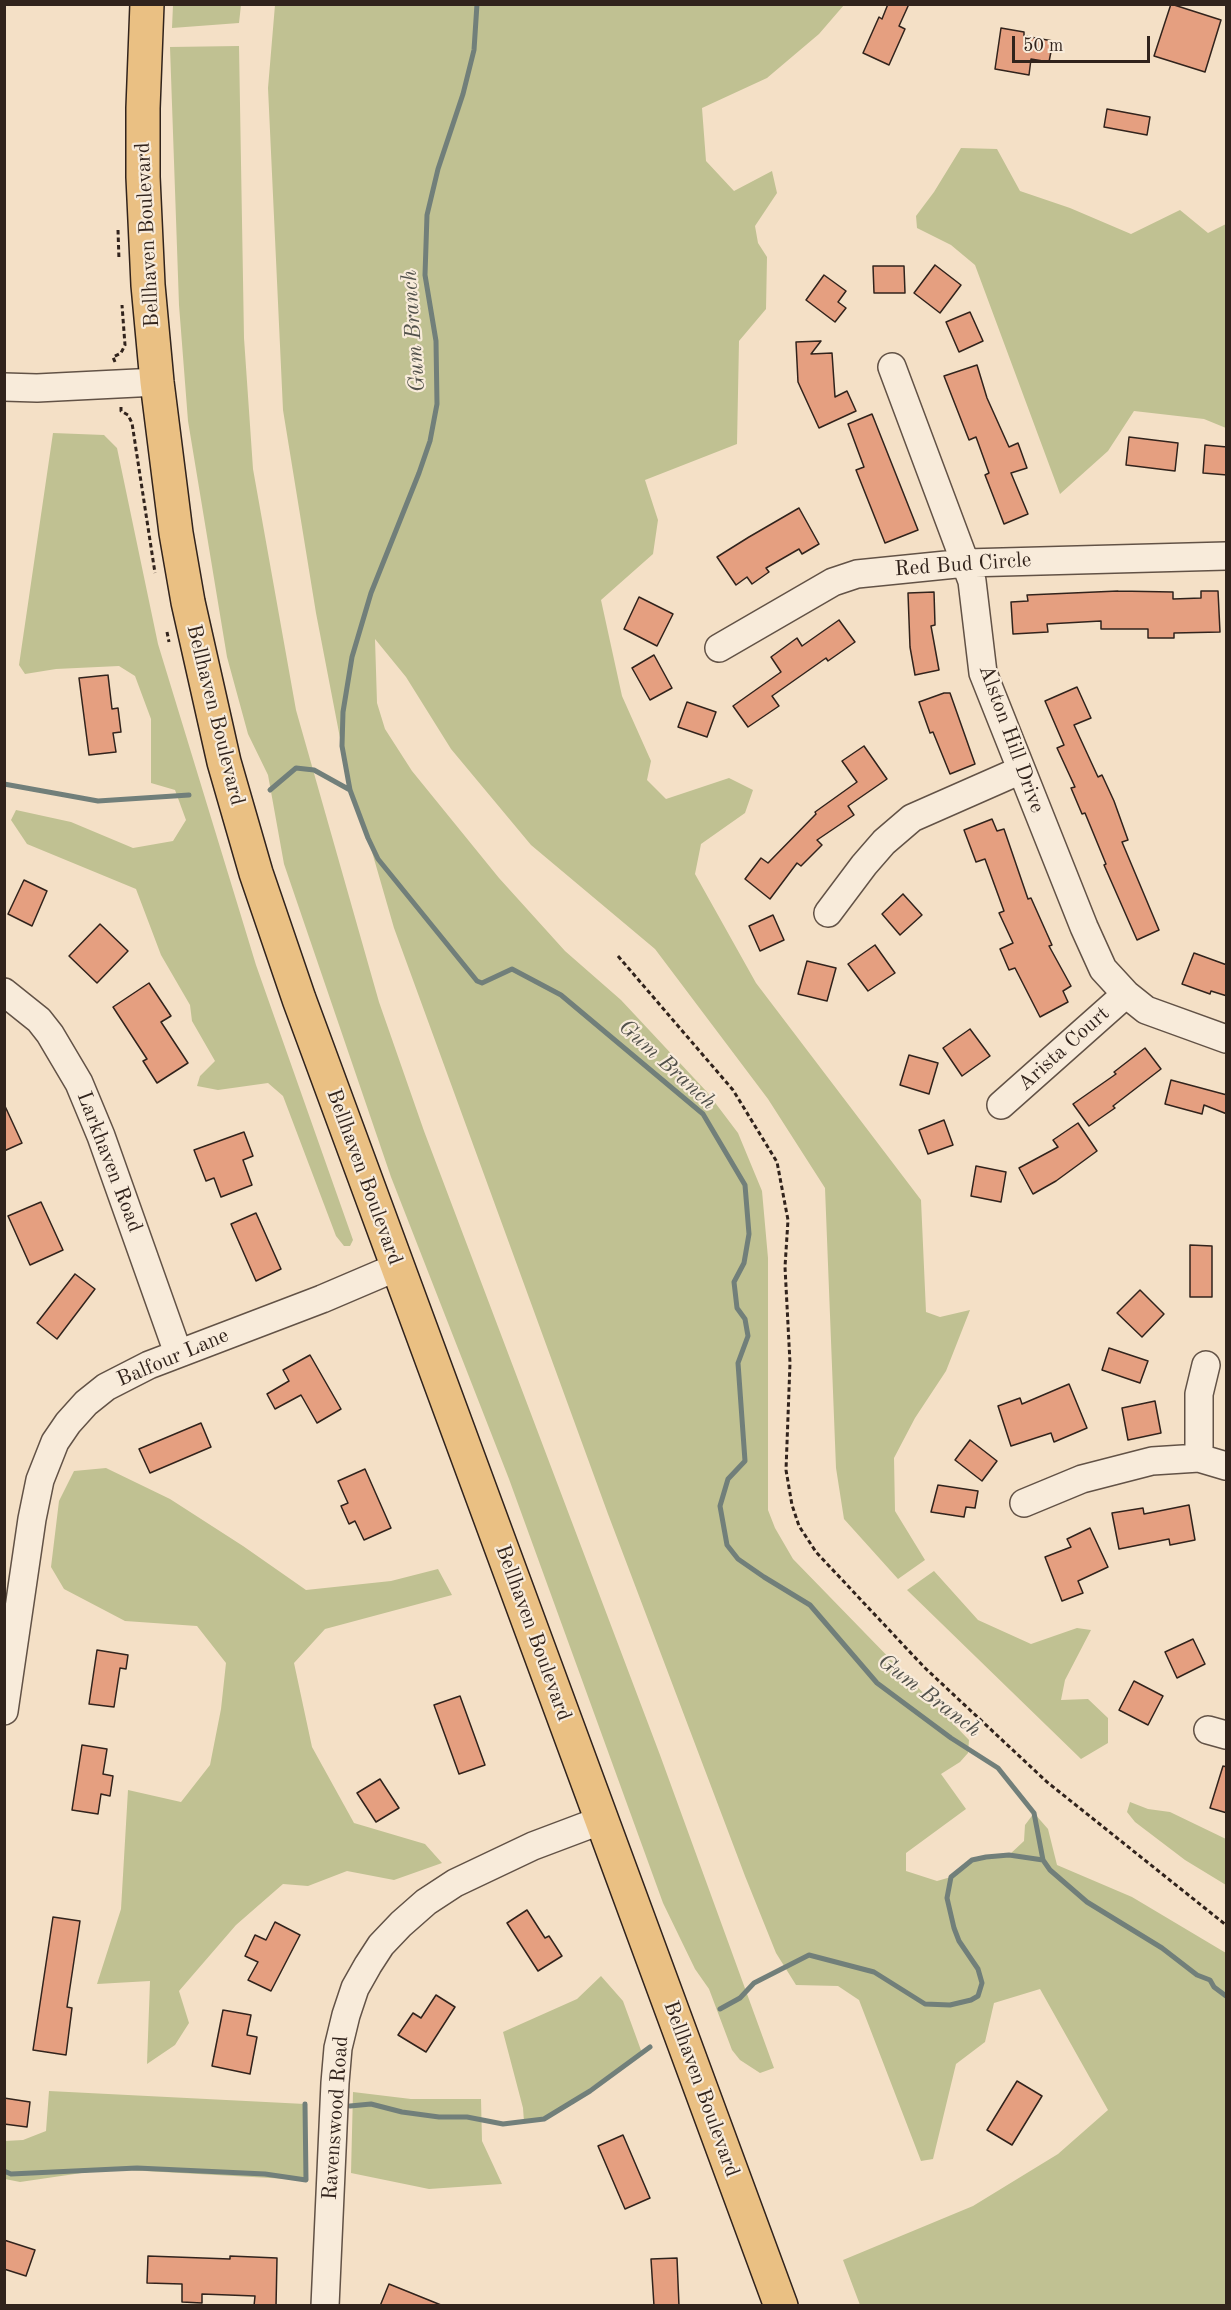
<!DOCTYPE html>
<style>
body{margin:0}
#map{position:relative;width:1231px;height:2310px;overflow:hidden;background:#f4e0c6;font-family:"Old Standard TT",serif}
canvas{display:block}
.frame{position:absolute;inset:0;border:6px solid #31231c;pointer-events:none}
.scale{position:absolute;left:1012px;top:36px;width:138px;height:27px;box-sizing:border-box;border:3px solid #31231c;border-top:0;padding-left:8px;font-size:18px;line-height:21px;white-space:nowrap;color:#31231c;-webkit-text-stroke:4px #f8ebda;paint-order:stroke}
</style>
<div id="map">
<canvas width="1231" height="2310"></canvas>
<div class="frame"></div>
<div class="scale">50 m</div>
</div>
<script>
const g = document.querySelector('canvas').getContext('2d');
g.lineJoin = 'round';
function fillPath(path, color) { g.fillStyle = color; g.fill(path, 'evenodd'); }
const toPath = rows => new Path2D(rows.map(r => 'M' + r).join(''));
function strokePath(path, color, width, dash) { g.strokeStyle = color; g.lineWidth = width; g.lineCap = dash ? 'butt' : 'round'; g.setLineDash(dash || []); g.stroke(path); }
function label(font, color, halo, rows, align = 'center') {
  g.font = font + ' "Old Standard TT",serif'; g.lineWidth = 4.5; g.setLineDash([]); g.textBaseline = 'middle'; g.strokeStyle = halo; g.fillStyle = color; for (const [text, x, y, turn = 0] of rows) {
    g.save(); g.translate(x, y); g.rotate((+turn || 0) * Math.PI / 180); g.textAlign = isNaN(turn) ? turn : align; if (halo) g.strokeText(text, 0, 0); g.fillText(text, 0, 0); g.restore();
  }
}
fillPath(toPath([
 [173,5,241,5,239,23,172,28],
 [275,5,844,5,819,34,767,78,702,108,706,161,734,191,772,171,777,193,755,226,758,243,767,257,766,309,739,341,737,444,645,480,658,520,653,554,601,600,622,696,651,761,647,780,666,799,729,778,753,790,745,813,701,844,695,874,756,983,921,1200,926,1312,940,1317,970,1310,946,1371,915,1418,894,1458,895,1511,925,1560,898,1579,844,1519,836,1468,825,1188,768,1099,655,949,531,845,451,749,406,677,375,639,377,703,385,729,412,771,499,878,565,951,621,1000,707,1092,738,1133,762,1191,768,1258,768,1510,775,1528,793,1559,969,1740,968,1753,960,1762,941,1774,966,1809,906,1853,906,1871,937,1881,951,1877,972,1860,1009,1855,1024,1841,1025,1825,1034,1813,1048,1829,1057,1865,1132,1897,1226,1953,1226,2305,860,2305,843,2260,973,2206,1058,2154,1108,2110,1040,1989,994,2003,985,2042,956,2064,933,2159,921,2161,859,2000,838,1986,796,1985,776,1953,745,1876,608,1514,394,928,368,838,350,790,316,613,283,410,268,88],
 [239,46,244,338,253,469,296,710,379,1002,424,1131,660,1755,774,2068,760,2073,740,2060,732,2050,709,1989,695,1969,663,1903,509,1479,391,1177,284,864,268,775,248,734,227,657,188,421,179,305,170,47],
 [961,148,997,149,1020,191,1070,208,1131,234,1180,210,1208,233,1226,224,1226,428,1204,419,1134,411,1108,451,1060,494,975,265,951,245,917,228,916,216,934,192],
 [53,433,104,435,117,448,158,644,256,965,353,1240,350,1246,344,1246,336,1236,283,1096,268,1083,218,1090,197,1086,200,1076,215,1061,192,1021,190,1005,161,955,136,889,27,844,11,820,16,810,71,822,133,848,173,841,186,820,175,790,151,783,151,719,135,676,119,666,56,669,25,674,19,665],
 [106,1468,170,1499,243,1546,306,1590,391,1581,438,1569,452,1595,325,1629,294,1663,312,1747,354,1823,425,1844,442,1863,394,1880,347,1871,308,1886,283,1884,236,1925,179,1991,189,2023,175,2045,147,2064,150,1981,97,1984,121,1909,128,1790,181,1802,210,1765,221,1709,226,1663,197,1626,125,1621,64,1589,51,1567,59,1501,74,1471],
 [934,1571,978,1620,1031,1644,1077,1628,1091,1630,1065,1680,1061,1700,1088,1699,1108,1718,1108,1743,1081,1759,907,1590],
 [1130,1802,1148,1809,1170,1812,1226,1839,1226,1885,1185,1860,1135,1822,1127,1812],
 [601,1976,623,2001,642,2053,544,2119,524,2122,523,2108,503,2032,577,1999],
 [49,2091,305,2104,306,2180,109,2169,20,2182,5,2179,5,2141,23,2140,46,2131],
 [353,2092,411,2099,481,2099,482,2141,502,2184,429,2189,351,2173]
]), '#c0c192');
strokePath(toPath([
 [477,4,474,50,463,94,438,169,427,215,425,275,436,341,437,404,430,441,419,473,371,593,352,657,343,712,342,746,350,790,368,838,378,859,477,981,482,983,512,969,561,995,703,1114,745,1185,749,1234,744,1263,734,1282,737,1308,745,1319,748,1336,738,1363,745,1461,728,1479,720,1506,727,1545,738,1559,764,1577,810,1605,877,1683,951,1738,998,1768,1034,1813,1043,1860,1050,1870,1087,1902,1162,1948,1197,1975,1210,1980,1214,1987,1226,1996],
 [4,784,98,801,189,795],
 [270,790,296,768,314,770,350,790],
 [720,2009,740,1998,754,1983,809,1955,874,1972,925,2004,950,2005,971,2000,978,1996,982,1983,978,1969,959,1941,954,1928,947,1898,951,1877,972,1860,986,1857,1009,1855,1043,1860],
 [350,2106,371,2104,402,2112,439,2117,467,2117,503,2124,544,2119,590,2091,650,2047],
 [4,2171,11,2174,137,2168,265,2174,306,2180,305,2104]
]), '#717f7a', 5);
const building = toPath([
 [888,4,909,4,899,26,905,29,889,65,863,53,879,17,882,19,888,4],
 [1171,4,1221,20,1205,72,1154,56,1171,4],
 [1001,28,1024,32,1024,36,1053,41,1049,62,1031,59,1029,75,995,69,1001,28],
 [1107,109,1150,117,1147,135,1104,127,1107,109],
 [935,265,961,285,940,313,914,293,935,265],
 [873,266,904,266,905,293,874,293,873,266],
 [824,275,846,291,838,302,846,308,835,322,806,300,824,275],
 [970,312,983,341,959,352,946,322,970,312],
 [821,341,811,354,832,353,835,397,847,391,856,411,819,428,798,382,796,342,821,341],
 [977,365,987,398,1009,447,1018,443,1027,468,1011,473,1028,514,1004,524,985,475,989,473,976,437,969,440,944,376,977,365],
 [872,414,918,530,885,543,856,470,864,467,848,424,872,414],
 [1129,437,1178,443,1175,471,1126,465,1129,437],
 [1205,445,1227,447,1227,475,1203,473,1205,445],
 [799,508,819,544,802,554,799,549,766,568,769,572,752,584,747,577,736,585,717,557,749,537,799,508],
 [1118,591,1173,592,1173,599,1201,598,1201,591,1218,591,1220,632,1174,633,1174,638,1148,638,1148,629,1101,629,1101,621,1047,624,1048,632,1013,634,1011,602,1028,601,1027,595,1118,591],
 [934,592,935,625,931,626,939,670,915,675,910,647,908,593,934,592],
 [639,597,673,614,657,646,624,629,639,597],
 [839,620,855,642,828,661,826,658,772,696,779,706,748,727,733,706,781,672,771,657,797,638,802,646,839,620],
 [654,655,672,688,650,700,632,668,654,655],
 [108,675,112,709,118,708,121,732,113,733,116,752,89,755,79,678,108,675],
 [1077,687,1091,718,1074,725,1098,777,1102,775,1114,801,1128,840,1122,842,1159,930,1137,940,1104,865,1106,864,1085,813,1082,814,1071,788,1075,787,1057,748,1064,745,1045,701,1077,687],
 [950,693,975,764,950,774,933,732,930,733,919,702,944,693,950,693],
 [687,702,716,712,707,737,678,727,687,702],
 [864,746,887,779,848,806,854,815,817,840,822,845,801,866,797,863,770,899,745,879,761,858,768,863,816,814,815,812,857,782,842,761,864,746],
 [992,819,997,831,1004,829,1028,899,1031,898,1052,945,1049,946,1071,986,1063,991,1068,1002,1040,1017,1015,968,1009,970,1000,949,1013,943,999,913,1004,911,985,859,976,862,964,830,992,819],
 [24,880,47,891,32,926,8,914,24,880],
 [903,894,922,915,900,935,882,914,903,894],
 [773,915,784,940,760,951,749,926,773,915],
 [100,924,128,951,97,983,69,956,100,924],
 [875,945,895,973,868,991,848,964,875,945],
 [1194,953,1227,965,1227,996,1211,991,1210,994,1182,984,1194,953],
 [807,961,836,968,827,1001,798,994,807,961],
 [149,983,171,1016,161,1022,188,1063,157,1083,143,1061,147,1059,113,1007,149,983],
 [970,1029,990,1056,962,1076,943,1048,970,1029],
 [1145,1048,1161,1069,1113,1106,1115,1108,1089,1126,1073,1104,1116,1074,1114,1072,1145,1048],
 [909,1055,938,1063,929,1094,900,1085,909,1055],
 [1171,1080,1227,1095,1227,1114,1204,1105,1202,1114,1165,1104,1171,1080],
 [4,1104,22,1143,4,1151,4,1104],
 [944,1120,953,1145,928,1154,919,1130,944,1120],
 [1078,1123,1097,1151,1056,1181,1033,1194,1019,1168,1058,1147,1053,1140,1078,1123],
 [244,1132,253,1156,243,1160,252,1185,221,1197,214,1178,206,1181,194,1150,244,1132],
 [976,1166,1006,1172,1001,1202,971,1196,976,1166],
 [41,1202,63,1250,30,1265,8,1216,41,1202],
 [256,1213,281,1269,256,1281,231,1224,256,1213],
 [1190,1245,1212,1246,1212,1297,1190,1297,1190,1245],
 [75,1274,95,1289,57,1339,37,1323,75,1274],
 [1140,1290,1164,1314,1142,1337,1117,1313,1140,1290],
 [1109,1348,1148,1361,1140,1383,1102,1370,1109,1348],
 [310,1355,341,1409,317,1423,301,1395,275,1409,267,1394,289,1381,283,1370,310,1355],
 [1069,1384,1087,1428,1054,1442,1051,1433,1011,1446,998,1406,1020,1398,1022,1404,1069,1384],
 [1155,1401,1161,1433,1128,1440,1122,1408,1155,1401],
 [201,1423,211,1447,150,1473,139,1449,201,1423],
 [970,1440,997,1461,982,1481,955,1460,970,1440],
 [365,1469,391,1528,364,1540,355,1521,349,1524,341,1506,348,1503,338,1481,365,1469],
 [938,1485,978,1491,975,1508,966,1507,964,1517,931,1512,938,1485],
 [1189,1505,1195,1540,1170,1545,1169,1539,1119,1549,1112,1513,1143,1508,1144,1514,1189,1505],
 [1090,1528,1108,1567,1078,1581,1083,1593,1062,1601,1045,1557,1071,1547,1067,1539,1090,1528],
 [1193,1639,1205,1664,1177,1678,1165,1652,1193,1639],
 [97,1650,128,1655,126,1669,120,1668,114,1707,89,1704,97,1650],
 [1134,1681,1163,1696,1148,1725,1119,1710,1134,1681],
 [460,1696,485,1765,459,1774,434,1705,460,1696],
 [82,1745,107,1749,103,1774,113,1776,110,1796,101,1794,98,1814,72,1810,82,1745],
 [1223,1766,1227,1767,1227,1813,1210,1808,1223,1766],
 [380,1779,399,1808,376,1822,357,1793,380,1779],
 [527,1910,545,1938,549,1936,562,1956,538,1971,507,1923,527,1910],
 [53,1917,80,1921,67,2007,72,2008,66,2055,33,2050,53,1917],
 [275,1922,300,1935,271,1991,248,1980,258,1962,245,1956,255,1935,266,1940,275,1922],
 [436,1995,455,2007,426,2052,398,2035,413,2013,421,2018,436,1995],
 [223,2010,251,2015,247,2035,257,2037,250,2074,212,2066,223,2010],
 [1017,2081,1042,2096,1012,2145,987,2130,1017,2081],
 [4,2098,30,2102,27,2127,4,2124,4,2098],
 [623,2135,650,2198,625,2209,598,2146,623,2135],
 [4,2240,35,2250,26,2276,4,2269,4,2240],
 [148,2256,230,2259,230,2256,277,2258,276,2306,254,2306,255,2296,202,2294,202,2303,182,2302,182,2284,147,2283,148,2256],
 [677,2258,679,2306,654,2306,651,2259,677,2258],
 [389,2284,441,2305,440,2306,380,2306,389,2284]
]);
fillPath(building, '#e59f80');
strokePath(building, '#31231c', 1.5);
const minor = toPath([
 [892,367,972,581,983,673,1084,927,1103,969,1126,994,1146,1010,1226,1039],
 [4,387,37,388,157,382],
 [719,648,833,582,857,574,966,563,1226,556],
 [828,913,864,865,884,842,912,818,1021,770],
 [4,992,39,1020,50,1034,79,1083,101,1136,178,1353],
 [1001,1105,1126,994],
 [1199,1458,1199,1394,1206,1365],
 [1024,1503,1082,1479,1152,1461,1199,1458,1226,1466],
 [4,1711,32,1519,40,1480,55,1442,68,1423,86,1403,106,1387,149,1365,322,1299,397,1267],
 [1208,1730,1226,1735],
 [325,2306,335,2083,338,2048,346,2015,355,1988,368,1965,381,1945,401,1924,426,1902,455,1883,533,1846,602,1820]
]);
const major = toPath([
 [147,4,143,108,143,177,148,285,157,382,176,533,188,602,224,762,256,873,299,999,781,2306]
]);
strokePath(minor, '#625246', 30);
strokePath(major, '#31231c', 36);
strokePath(toPath([
 [118,230,119,260],
 [115,362,113,357,121,353,125,345,122,305],
 [121,407,121,411,128,415,132,423,155,573],
 [167,632,169,642],
 [618,956,733,1090,777,1162,788,1220,785,1267,790,1363,786,1470,792,1505,799,1526,816,1552,924,1667,1047,1782,1226,1925]
]), '#31231c', 3, [4.5, 3]);
strokePath(minor, '#f8ebda', 27);
strokePath(major, '#eac083', 33);
label('21px', '#31231c', '#f8ebda', [
 ["Bellhaven Boulevard",148,235,-93],
 ["Red Bud Circle",963,565,-4],
 ["Bellhaven Boulevard",215,715,76],
 ["Alston Hill Drive",1011,739,70],
 ["Arista Court",1064,1049,-42],
 ["Larkhaven Road",109,1162,69],
 ["Bellhaven Boulevard",364,1177,70],
 ["Balfour Lane",173,1358,-23],
 ["Bellhaven Boulevard",533,1633,70],
 ["Bellhaven Boulevard",701,2089,70],
 ["Ravenswood Road",336,2118,-86]
]);
label('italic 22px', '#51514b', '#f8ebda', [
 ["Gum Branch",414,331,-94],
 ["Gum Branch",667,1065,42],
 ["Gum Branch",929,1696,37]
]);
</script>
